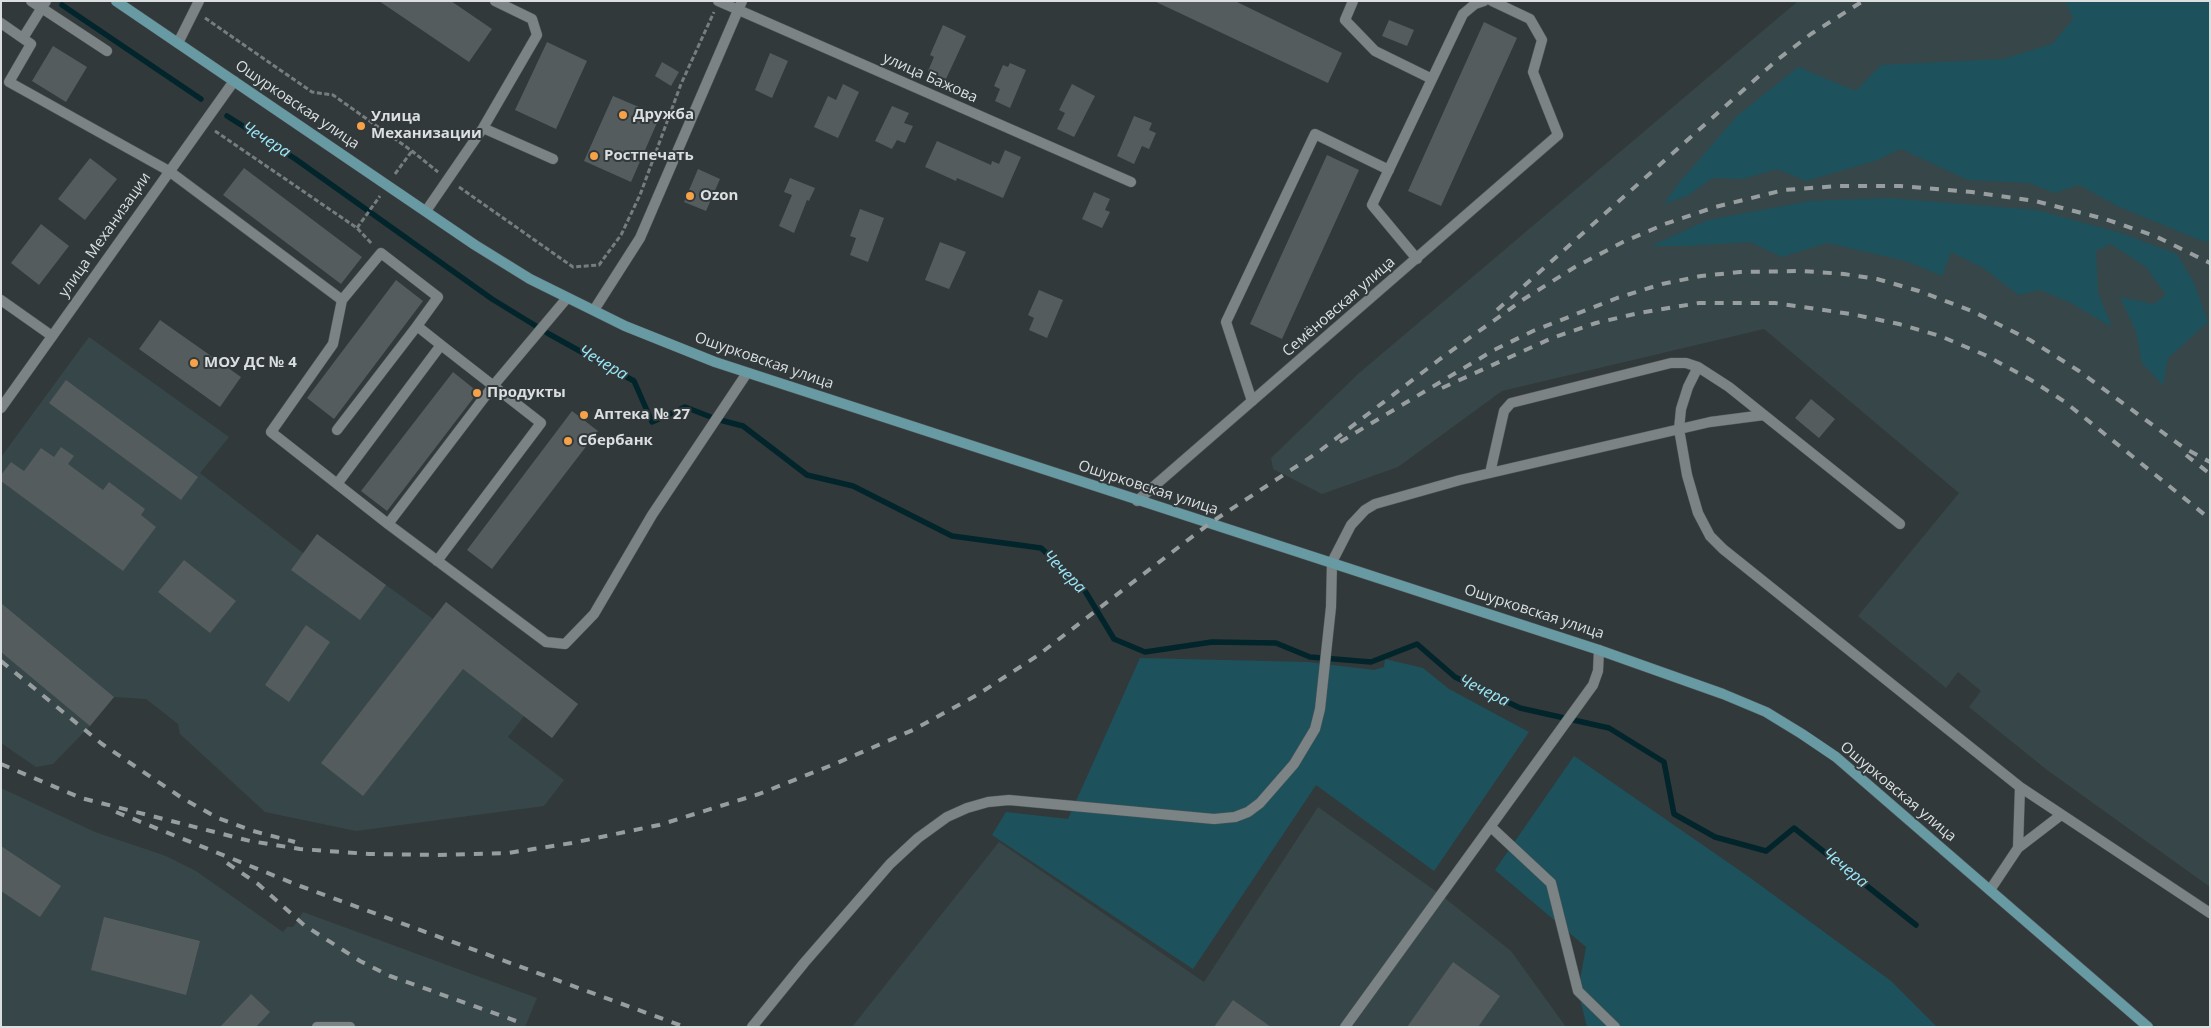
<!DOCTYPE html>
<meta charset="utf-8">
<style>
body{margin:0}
#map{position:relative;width:2211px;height:1028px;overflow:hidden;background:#32393b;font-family:"Open Sans",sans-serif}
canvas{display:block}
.frame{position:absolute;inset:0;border:2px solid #dbdfe0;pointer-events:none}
</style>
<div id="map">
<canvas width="2211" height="1028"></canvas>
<div class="frame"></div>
</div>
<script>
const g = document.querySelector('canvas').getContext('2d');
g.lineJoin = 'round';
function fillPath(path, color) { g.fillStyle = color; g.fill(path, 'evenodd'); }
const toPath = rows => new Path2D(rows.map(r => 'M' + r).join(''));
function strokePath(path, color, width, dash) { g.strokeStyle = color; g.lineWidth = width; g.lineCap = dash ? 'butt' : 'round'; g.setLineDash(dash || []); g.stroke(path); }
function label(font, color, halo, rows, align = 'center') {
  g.font = font + ' "Open Sans",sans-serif'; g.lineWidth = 4; g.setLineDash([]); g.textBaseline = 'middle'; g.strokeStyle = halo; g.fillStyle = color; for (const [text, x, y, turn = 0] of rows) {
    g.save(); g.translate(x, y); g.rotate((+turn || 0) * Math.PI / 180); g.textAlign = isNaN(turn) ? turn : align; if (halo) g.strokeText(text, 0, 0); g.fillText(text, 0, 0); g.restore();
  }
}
fillPath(toPath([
 [1798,1,2210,1,2210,887,2047,770,1969,707,1981,691,1958,672,1946,688,1858,616,1959,493,1764,329,1502,391,1398,467,1322,494,1273,469,1271,458,1358,374],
 [89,337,229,437,200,473,303,553,386,585,433,619,446,602,578,704,552,738,524,716,508,737,564,780,544,806,356,831,265,812,180,734,178,724,146,699,114,697,90,726,53,764,36,767,1,743,1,457],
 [1,788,95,832,166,856,196,871,283,932,287,927,293,927,303,912,537,998,525,1027,1,1027],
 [1318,807,1441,895,1511,951,1566,1027,852,1027,999,842,1204,982]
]), '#374649');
fillPath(toPath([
 [2066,1,2210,1,2210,242,2202,241,2117,206,2079,185,2054,193,2029,183,1968,180,1901,149,1875,161,1806,181,1777,169,1743,179,1713,178,1687,196,1664,204,1678,184,1737,116,1798,67,1856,91,1881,65,2003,59,2052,44,2073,19],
 [1889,198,2037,210,2121,233,2177,254,2194,283,2208,322,2168,358,2163,385,2142,363,2136,332,2120,297,2154,304,2166,295,2146,267,2111,244,2096,251,2098,293,2112,327,2071,303,2040,290,2019,295,1983,268,1951,252,1942,276,1906,261,1827,243,1782,257,1750,242,1687,246,1651,246,1708,220,1810,201],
 [1140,658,1308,662,1374,670,1384,667,1385,659,1423,668,1449,689,1529,732,1434,871,1316,785,1193,969,992,835,1006,812,1068,819],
 [1574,756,1749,877,1891,981,1937,1027,1587,1027,1578,991,1586,947,1495,870]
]), '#1d525d');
strokePath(toPath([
 [62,5,201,99],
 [227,116,294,158,492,299,549,334,634,381,652,422,685,407,716,419,743,426,807,475,853,486,952,536,1041,548,1082,586,1114,639,1145,652,1212,642,1276,643,1310,657,1371,662,1417,644,1455,677,1520,708,1609,728,1664,762,1674,814,1715,837,1766,851,1794,828,1916,925]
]), '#02252c', 5.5);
fillPath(toPath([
 [379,1,451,1,492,29,469,62],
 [1154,1,1235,1,1342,53,1328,83],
 [1389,20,1414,30,1407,46,1382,36],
 [1484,22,1517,38,1441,206,1408,191],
 [943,25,966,36,946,79,928,71,934,57,930,55],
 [547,42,587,61,556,129,515,110],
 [53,46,87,67,66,102,32,81],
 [770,53,788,61,772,98,755,90],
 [662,62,679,72,671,86,655,76],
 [1010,63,1026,70,1010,108,995,101,1000,89,994,86,1003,65,1008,67],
 [843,84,859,92,838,138,814,127,828,96,836,100],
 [1072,84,1095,96,1074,137,1057,129,1065,113,1059,110],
 [613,96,660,116,631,182,584,161],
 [892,106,909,113,904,123,913,126,905,143,897,140,892,149,875,141],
 [1134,116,1152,123,1149,130,1156,133,1149,149,1142,146,1134,164,1117,156],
 [937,141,991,165,992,161,999,164,1005,150,1021,157,1003,198,957,178,956,181,925,167],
 [1327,155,1359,170,1282,339,1250,324],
 [90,158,117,179,85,220,58,199],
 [244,168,362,257,341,284,223,195],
 [698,169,720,179,706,211,684,202],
 [790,178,815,188,809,201,807,200,794,233,779,226,792,195,784,192],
 [1094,192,1110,199,1105,210,1110,212,1102,228,1082,219],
 [860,209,884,218,868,262,850,255,856,238,850,236],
 [41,224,69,246,39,285,11,263],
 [940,242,966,252,949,289,925,280],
 [396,280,423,301,334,419,307,398],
 [1039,290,1063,300,1047,338,1029,330,1034,318,1028,315],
 [160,320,241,377,220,407,139,349],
 [453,372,478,392,387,511,361,491],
 [66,380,198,477,181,500,49,403],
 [1811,399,1835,419,1819,438,1795,418],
 [572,411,598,431,492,569,467,550],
 [61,447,74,456,68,464,103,490,109,482,145,509,141,515,156,527,123,571,1,481,1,475,11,462,24,471,41,448,54,457],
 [317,534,386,585,360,620,291,570],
 [184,560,236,601,210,633,158,592],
 [446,602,578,704,552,738,463,669,363,796,321,763],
 [1,603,114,697,90,726,1,652],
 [306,625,330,642,289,702,265,685],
 [1,846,61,886,40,917,1,891],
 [104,917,200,941,186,995,91,970],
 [1453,962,1500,996,1478,1027,1407,1027],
 [251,994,270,1012,256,1027,220,1027],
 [1233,1000,1271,1027,1214,1027]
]), '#545c5e');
const lane = toPath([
 [31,1,107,51],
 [1353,1,1345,20,1375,51,1432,79],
 [1492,1,1530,19,1542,40,1533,72,1558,135],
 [1,23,31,44,9,82,169,171,342,300,333,344,271,432,388,524,546,642,565,644,594,614,652,515,747,373],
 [23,38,46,1],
 [178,43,199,1],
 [483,128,553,159],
 [426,211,483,128,537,35,532,19,495,1],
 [1417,259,1372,205,1463,14,1475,4,1484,1],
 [1,300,52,336],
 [342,300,381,253,438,297,417,326],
 [1698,367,1688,387,1681,409,1679,429,1687,475,1698,513,1710,536,1723,549,2020,787,2210,913],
 [1252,401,1226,322,1315,134,1389,170],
 [337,430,417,326,441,345],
 [1490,473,1504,411,1511,403,1671,363,1686,363,1698,367,1729,387,1900,524],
 [337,484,441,345,541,423,437,561],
 [388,524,493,386,567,298],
 [1491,827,1551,883,1578,991,1615,1027],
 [2018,848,2020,787],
 [1990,890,2018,848,2061,815],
 [317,1027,350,1027],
 [752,1027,804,963,890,864,918,838,947,817,967,808,988,802,1009,800,1214,819,1235,817,1248,812,1260,803,1294,764,1315,729,1320,709,1331,607,1332,562,1351,525,1365,510,1375,504,1460,480,1710,422,1764,415],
 [1345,1027,1593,685,1598,671,1599,650]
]);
const street = toPath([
 [718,1,1131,182],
 [594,310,640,238,742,1],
 [1,408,234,81],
 [1137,501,1558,135]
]);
const secondary = toPath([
 [116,1,475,245,530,279,625,326,715,362,1599,650,1723,694,1766,712,1802,734,1836,757,2148,1027]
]);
strokePath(lane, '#4f5557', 11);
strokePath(street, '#4f5557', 11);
strokePath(secondary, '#4f5557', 11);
strokePath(toPath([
 [205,18,312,92,333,95,412,151,438,172],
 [215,131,357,228,372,244],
 [395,174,412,151],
 [459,187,573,267,599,265,621,235,640,195,681,84,714,12],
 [357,228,380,196]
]), '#777d7f', 3, [5, 2.5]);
strokePath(lane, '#7b8385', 10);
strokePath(street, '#7b8385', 10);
strokePath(secondary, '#689aa4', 10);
strokePath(toPath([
 [1497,310,1777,60,1811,34,1863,1],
 [1442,388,1552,338,1596,323,1639,313,1699,303,1775,303,1851,314,1899,324,1940,336,1985,355,2031,380,2065,402,2210,519],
 [1340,442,1494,350,1533,331,1617,298,1662,284,1701,276,1740,272,1802,271,1844,274,1877,279,1919,291,1972,311,2030,340,2079,371,2184,448,2210,462],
 [2186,455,2210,474],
 [1,661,102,744,182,798,218,818,253,831,295,842],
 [1,764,81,798,250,841,300,849,369,854,438,855,508,853,572,843,659,825,759,794,837,763,913,730,977,695,1037,656,1210,523,1317,453,1440,359,1524,299,1575,267,1623,242,1665,224,1715,207,1784,190,1838,186,1900,186,1972,192,2035,201,2105,219,2155,236,2210,263],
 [116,812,300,886,685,1027],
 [227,863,258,884,304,925,360,961,390,976,516,1021]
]), '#989e9f', 4, [9, 9]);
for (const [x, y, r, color] of [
 [623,115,5,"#f7a148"],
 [361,126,5,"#f7a148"],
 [594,156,5,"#f7a148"],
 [690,196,5,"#f7a148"],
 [194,363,5,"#f7a148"],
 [477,393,5,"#f7a148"],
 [584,415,5,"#f7a148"],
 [568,441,5,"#f7a148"]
]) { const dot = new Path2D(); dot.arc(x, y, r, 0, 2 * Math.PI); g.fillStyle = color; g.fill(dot); strokePath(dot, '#32393b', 2); }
label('15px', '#dbdfe0', '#32393b', [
 ["улица Бажова",930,78,24],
 ["Ошурковская улица",297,105,34],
 ["улица Механизации",105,235,-55],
 ["Семёновская улица",1339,307,-41],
 ["Ошурковская улица",764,361,19],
 ["Ошурковская улица",1148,488,18],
 ["Ошурковская улица",1534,612,18],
 ["Ошурковская улица",1898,792,40]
]);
label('bold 15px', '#dbdfe0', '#32393b', [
 ["Дружба",633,115],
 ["Улица",371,117],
 ["Механизации",371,134],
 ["Ростпечать",604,156],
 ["Ozon",700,196],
 ["МОУ ДС № 4",204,363],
 ["Продукты",487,393],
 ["Аптека № 27",594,415],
 ["Сбербанк",578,441]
], 'left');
label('italic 16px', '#9be8fa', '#32393b', [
 ["Чечера",266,140,32],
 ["Чечера",603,363,30],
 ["Чечера",1064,572,45],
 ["Чечера",1484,691,26],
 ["Чечера",1845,868,39]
]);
</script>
